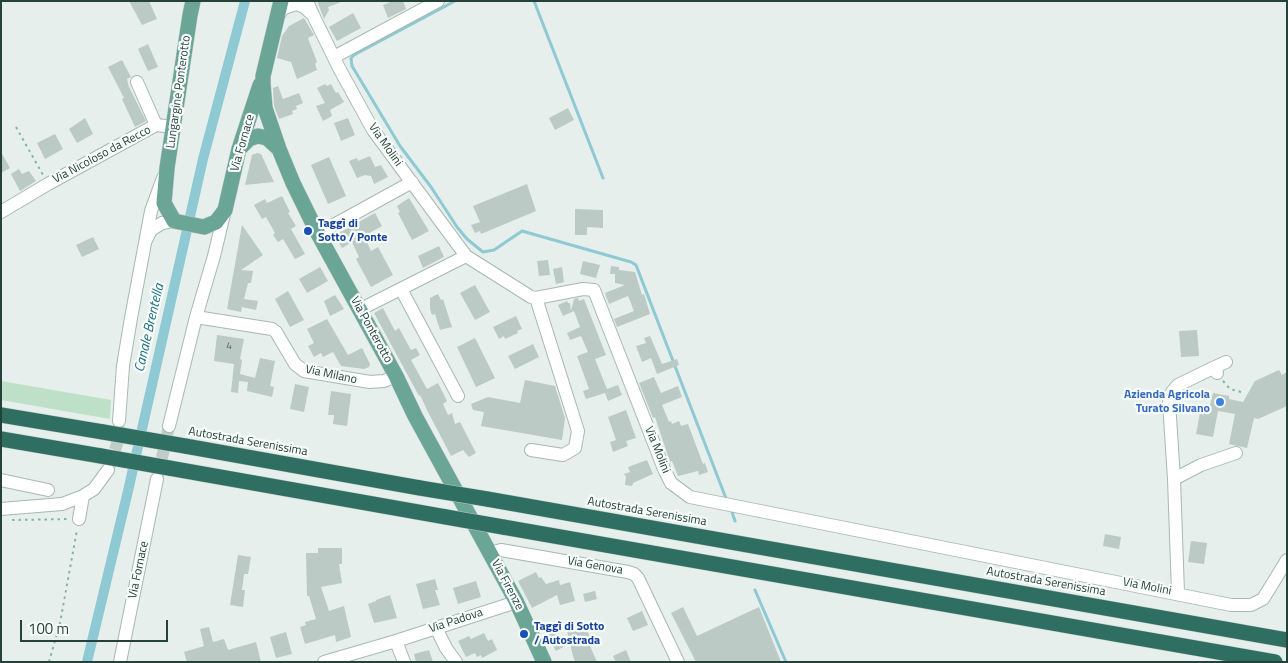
<!DOCTYPE html>
<meta charset="utf-8">
<style>
body{margin:0}
#map{position:relative;width:1288px;height:663px;overflow:hidden;background:#e6efeb;font-family:"Titillium Web",sans-serif}
canvas{display:block}
.frame{position:absolute;inset:0;border:2px solid #24423a;pointer-events:none}
.scale{position:absolute;left:20px;top:620px;width:148px;height:22px;box-sizing:border-box;border:2px solid #24423a;border-top:0;padding-left:6px;font-size:15px;line-height:18px;white-space:nowrap;color:#24423a;-webkit-text-stroke:4px #f7fbf9;paint-order:stroke}
</style>
<div id="map">
<canvas width="1288" height="663"></canvas>
<div class="frame"></div>
<div class="scale">100 m</div>
</div>
<script>
const g = document.querySelector('canvas').getContext('2d');
g.lineJoin = 'round';
function fillPath(path, color) { g.fillStyle = color; g.fill(path, 'evenodd'); }
const toPath = rows => new Path2D(rows.map(r => 'M' + r).join(''));
function strokePath(path, color, width, dash) { g.strokeStyle = color; g.lineWidth = width; g.lineCap = dash ? 'butt' : 'round'; g.setLineDash(dash || []); g.stroke(path); }
function label(font, color, halo, rows, align = 'center') {
  g.font = font + ' "Titillium Web",sans-serif'; g.lineWidth = 4.5; g.setLineDash([]); g.textBaseline = 'middle'; g.strokeStyle = halo; g.fillStyle = color; for (const [text, x, y, turn = 0] of rows) {
    g.save(); g.translate(x, y); g.rotate((+turn || 0) * Math.PI / 180); g.textAlign = isNaN(turn) ? turn : align; if (halo) g.strokeText(text, 0, 0); g.fillText(text, 0, 0); g.restore();
  }
}
fillPath(toPath([
 [1,381,111,400,110,419,1,400]
]), '#bfe0c8');
strokePath(toPath([
 [455,1,354,55,351,58,352,66,400,146,431,187,457,227,467,239,483,252,494,250,522,231,631,262,636,265,727,501],
 [534,1,603,178],
 [731,509,735,521],
 [755,590,786,662]
]), '#8ec9d4', 3);
strokePath(toPath([
 [87,662,128,491,203,159,245,1]
]), '#8ec9d4', 10);
fillPath(toPath([
 [129,1,149,1,157,19,142,25],
 [317,1,341,1,341,2,328,7,329,10,324,19],
 [393,1,403,1,406,9,388,18,383,5],
 [353,13,361,28,337,41,329,27],
 [304,18,314,35,308,38,317,62,315,64,317,70,297,79,291,62,277,58,282,36,289,26],
 [148,44,158,67,148,71,138,49],
 [122,60,131,77,127,79,129,87,146,121,135,127,122,99,124,98,108,67],
 [325,84,327,86,331,84,336,93,338,92,344,102,330,110,332,116,323,121,316,106,325,103,317,88],
 [278,86,283,99,299,93,303,103,296,106,297,109,292,111,293,114,279,119,274,106,273,88],
 [568,108,574,120,555,130,549,118],
 [85,118,93,134,77,143,69,129],
 [348,118,355,135,341,141,334,123],
 [55,134,63,149,45,159,37,143],
 [1,152,10,168,1,173],
 [257,153,261,154,274,182,245,185,252,155],
 [370,156,375,167,381,165,388,177,374,184,371,176,365,175,357,178,349,161,357,158,358,161],
 [329,157,346,196,328,204,311,165],
 [19,169,22,174,29,171,36,181,20,191,11,174],
 [527,184,536,211,481,234,480,231,475,233,471,225,480,222,473,206],
 [282,196,290,212,288,213,296,226,291,229,305,254,295,259,283,239,278,242,273,235,275,233,266,217,262,219,254,205,265,199,267,203],
 [409,198,429,231,412,240,398,213,400,212,397,206],
 [575,209,603,210,603,228,587,227,587,235,575,235],
 [375,213,382,226,364,236,371,251,378,247,393,275,371,287,356,259,359,257,352,242,342,248,335,235],
 [242,225,263,255,241,270,253,271,251,283,248,283,244,299,258,301,256,310,242,307,241,312,227,309],
 [93,237,99,249,82,257,76,245],
 [439,246,444,257,423,268,418,256],
 [548,260,550,275,539,276,537,261],
 [583,261,600,265,596,278,580,274],
 [611,266,619,267,619,270,635,272,642,295,644,294,650,314,617,327,614,319,634,311,628,296,609,304,605,293,625,285,615,283,615,274,610,274],
 [320,267,328,281,307,293,299,279],
 [562,267,564,282,556,284,553,269],
 [475,285,490,312,475,320,460,293],
 [288,291,304,320,290,327,275,299],
 [438,294,441,300,443,299,452,327,440,330,435,314,432,315,430,309,430,298],
 [335,295,344,309,330,316,324,301],
 [578,298,579,301,584,299,606,355,595,359,607,389,618,385,622,395,608,401,605,393,586,399,583,391,589,389,577,356,588,352,581,336,570,340,567,333,580,327,574,311,563,316,558,305,567,301,568,303,570,303,571,311,574,299],
 [383,308,395,331,399,328,411,350,416,348,420,355,411,360,427,389,438,383,447,401,443,404,448,415,452,413,455,424,460,422,476,453,469,457,463,450,451,456,428,412,420,395,419,396,374,313],
 [516,316,522,329,517,331,518,333,505,339,504,336,499,339,493,327],
 [327,319,348,355,362,348,370,364,369,367,364,369,341,366,333,352,323,357,321,353,314,357,308,346,314,343,307,329],
 [1197,330,1199,356,1181,357,1179,331],
 [217,335,244,339,240,359,242,360,240,374,255,378,260,358,275,361,270,386,274,387,272,397,247,391,248,382,239,381,238,393,231,392,234,364,214,361],
 [650,336,662,364,677,359,679,365,657,374,651,358,642,362,636,346,646,343,644,338],
 [475,338,495,378,476,387,457,347],
 [533,344,539,357,515,369,508,356],
 [1279,370,1282,375,1287,372,1287,406,1258,419,1254,418,1247,448,1229,444,1235,414,1218,411,1213,437,1196,434,1201,408,1209,409,1213,393,1229,396,1229,399,1243,402,1255,381],
 [654,377,661,393,678,386,682,397,662,405,669,422,671,421,672,424,679,421,681,426,688,424,703,464,705,463,708,472,699,475,698,471,678,476,672,461,670,462,655,417,653,418,639,383],
 [525,380,555,386,565,418,562,440,481,426,484,412,473,410,471,404,488,397,520,403],
 [295,384,309,387,304,412,290,409],
 [331,391,351,394,347,426,333,424,334,415,328,415],
 [626,410,636,438,626,441,628,446,613,452,610,442,616,440,608,417],
 [647,460,653,474,633,483,632,486,625,485,626,477,624,474,630,472,628,467],
 [1105,534,1121,537,1119,549,1103,546],
 [1191,541,1207,543,1204,564,1188,562],
 [318,548,342,548,342,564,339,564,342,583,321,587,329,611,344,606,351,637,336,642,335,635,305,644,300,627,306,625,305,622,316,619,309,596,307,596,306,553,318,553],
 [238,555,251,557,248,574,244,574,242,590,245,590,243,607,230,605],
 [536,572,539,578,541,577,546,584,559,580,560,585,570,582,575,601,560,605,557,595,532,608,518,581],
 [435,579,438,590,435,590,440,605,423,609,416,584],
 [476,581,481,597,458,604,453,588],
 [595,591,597,599,585,602,583,594],
 [390,595,397,618,374,623,368,604,376,601,376,600],
 [683,607,697,636,759,607,781,662,696,662,671,613],
 [642,611,648,625,633,631,627,618],
 [584,624,590,637,587,639,597,662,575,662,573,656,567,631],
 [554,625,565,646,556,651,544,630],
 [209,627,213,642,224,639,228,650,256,642,261,662,187,662,184,652,204,646,200,629],
 [286,632,292,654,276,658,270,637],
 [484,633,488,641,492,639,497,650,482,658,481,655,477,657,475,653,466,657,458,641,469,636,471,639],
 [429,650,433,662,416,662,414,654],
 [626,650,631,662,616,662,613,656]
]), '#bbcac4');
strokePath(toPath([
 [109,467,117,444,119,426],
 [158,476,169,426]
]), '#bfccc8', 12, [12, 6]);
const minor = toPath([
 [278,15,284,8,296,4,304,7,313,15,307,1],
 [313,15,339,68,373,130,466,256,531,297,536,298,583,289,594,290,664,469,671,483,690,497,1231,605,1251,605,1263,599,1287,560],
 [334,57,438,1],
 [137,82,156,125],
 [1,212,48,184,156,125,174,127],
 [317,232,332,226,412,182],
 [146,240,151,230,162,223,174,221],
 [401,289,458,396],
 [359,310,466,256],
 [196,317,272,329,276,332,295,364,304,371,370,382,384,381,396,376],
 [1213,368,1226,362],
 [119,421,123,366,131,318,151,211,163,178],
 [169,426,196,317,214,256,225,210],
 [531,450,563,455,575,448,578,431,536,298],
 [1174,479,1201,465,1236,453],
 [1,480,48,490],
 [1,509,62,504,83,496,94,489,108,470],
 [79,519,83,496],
 [490,553,501,550,628,572,634,574,638,578,678,662],
 [1178,593,1174,479,1169,402,1172,392,1178,385,1213,368,1217,373],
 [436,628,446,648,456,662],
 [396,641,404,662],
 [120,662,157,479],
 [324,662,396,641,510,604,516,601]
]);
const major = toPath([
 [193,1,190,15,167,168,164,203,174,221,204,227,216,222,225,210,239,149,260,85],
 [281,1,263,76,263,84,265,108,279,149,293,183,317,232,396,376,415,416,516,601,544,662],
 [240,148,249,139,258,136,267,138,278,148]
]);
const highway = toPath([
 [1,415,103,432],
 [1,439,101,456],
 [185,446,420,488],
 [169,468,446,517],
 [487,499,1287,640],
 [503,527,1275,662]
]);
strokePath(minor, '#a8b8b2', 14);
strokePath(major, '#c2cac8', 16);
strokePath(highway, '#c2cac8', 16);
strokePath(toPath([
 [16,127,43,175],
 [1223,381,1230,389,1241,392],
 [13,519,13,520,70,519],
 [49,662,60,623,77,530]
]), '#86b3a5', 2, [2.5, 4]);
strokePath(minor, '#fff', 12);
strokePath(major, '#6aa596', 15);
strokePath(highway, '#2f6f62', 15);
const highwayBridge = toPath([
 [103,432,185,446],
 [101,456,169,468],
 [420,488,487,499],
 [446,517,503,527]
]);
strokePath(highwayBridge, '#c2cac8', 16, []);
strokePath(highwayBridge, '#2f6f62', 15);
for (const [x, y, r, color] of [
 [308,231,5,"#1a4fb4"],
 [1220,402,5,"#3f7fe0"],
 [524,634,5,"#1a4fb4"]
]) { const dot = new Path2D(); dot.arc(x, y, r, 0, 2 * Math.PI); g.fillStyle = color; g.fill(dot); strokePath(dot, '#f7fbf9', 2); }
label('10px', '#4a645c', null, [
 ["4",229,347]
]);
label('12px', '#24423a', '#f7fbf9', [
 ["Lungargine Ponterotto",179,92,-82],
 ["Via Fornace",243,143,-74],
 ["Via Molini",385,145,55],
 ["Via Nicoloso da Recco",102,155,-28],
 ["Via Ponterotto",371,330,61],
 ["Via Milano",331,375,12],
 ["Autostrada Serenissima",248,442,10],
 ["Via Molini",657,450,68],
 ["Autostrada Serenissima",647,512,10],
 ["Via Genova",595,566,10],
 ["Via Fornace",139,570,-78],
 ["Autostrada Serenissima",1046,582,10],
 ["Via Firenze",507,585,62],
 ["Via Molini",1147,587,11],
 ["Via Padova",456,621,-18]
]);
label('bold 12px', '#164399', '#f7fbf9', [
 ["Taggì di",318,224],
 ["Sotto / Ponte",318,238],
 ["Taggì di Sotto",534,627],
 ["/ Autostrada",534,641]
], 'left');
label('bold 12px', '#366cbe', '#f7fbf9', [
 ["Azienda Agricola",1210,395],
 ["Turato Silvano",1210,409]
], 'right');
label('italic 14px', '#1c6f80', '#f7fbf9', [
 ["Canale Brentella",150,328,-77]
]);
</script>
